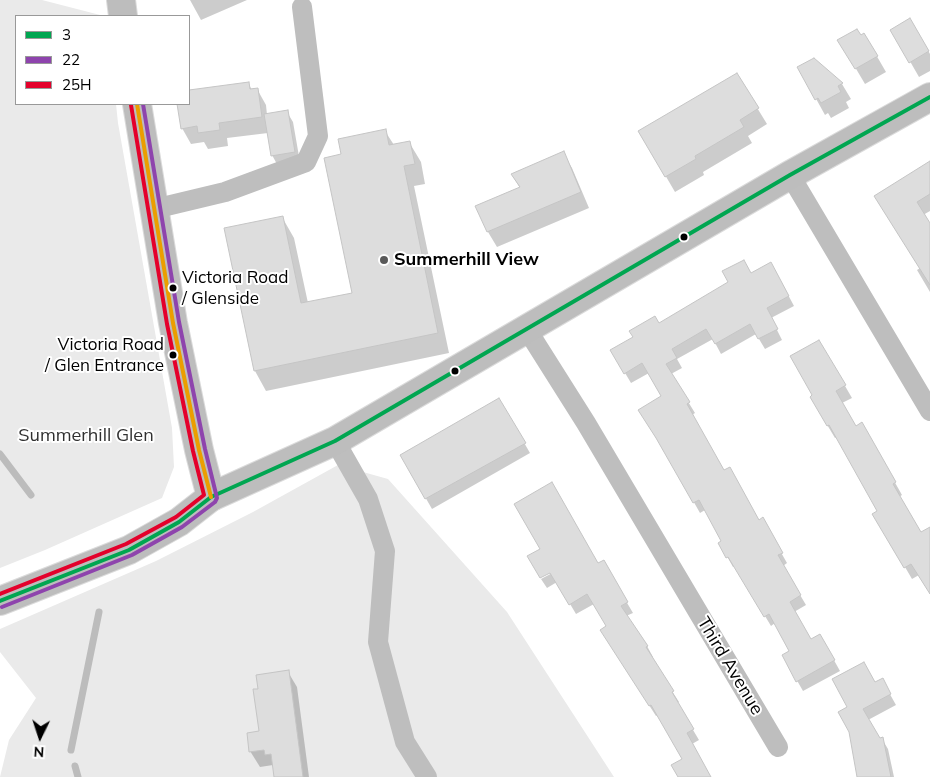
<!DOCTYPE html>
<style>
body{margin:0}
#map{position:relative;width:930px;height:777px;overflow:hidden;background:#fff;font-family:Mulish,sans-serif}
canvas{display:block}
.legend{position:absolute;left:15px;top:15px;width:175px;height:90px;box-sizing:border-box;background:#fff;border:1px solid #999;margin:0;padding:6px 9px;list-style:none;font-size:15px;color:#000}
.legend li{display:flex;align-items:center;gap:10px;height:25px}
.legend b{width:25px;border:1px solid #999}
.north{position:absolute;left:15px;top:712px;width:50px;height:50px;-webkit-text-stroke:4px #fff;paint-order:stroke;rotate:184deg;font-size:14px;font-weight:700;line-height:20px;text-align:center;color:#000}
.north::after{content:'';display:block;margin:auto;width:18px;height:22px;background:#000;clip-path:polygon(50% 0,100% 100%,50% 72%,0 100%)}
</style>
<div id="map">
<canvas width="930" height="777"></canvas>
<ul class="legend">
<li><b style="height:6px;background:#00a651"></b>3</li>
<li><b style="height:6px;background:#8e44ad"></b>22</li>
<li><b style="height:6px;background:#e4002b"></b>25H</li>
</ul>
<div class="north">N</div>
</div>
<script>
const g = document.querySelector('canvas').getContext('2d');
g.lineJoin = 'round';
function fillPath(path, color) { g.fillStyle = color; g.fill(path, 'evenodd'); }
const toPath = rows => new Path2D(rows.map(r => 'M' + r).join(''));
function strokePath(path, color, width, dash) { g.strokeStyle = color; g.lineWidth = width; g.lineCap = dash ? 'butt' : 'round'; g.setLineDash(dash || []); g.stroke(path); }
function label(font, color, halo, rows, align = 'center') {
  g.font = font + ' Mulish,sans-serif'; g.lineWidth = 4; g.setLineDash([]); g.textBaseline = 'middle'; g.strokeStyle = halo; g.fillStyle = color; for (const [text, x, y, turn = 0] of rows) {
    g.save(); g.translate(x, y); g.rotate((+turn || 0) * Math.PI / 180); g.textAlign = isNaN(turn) ? turn : align; if (halo) g.strokeText(text, 0, 0); g.fillText(text, 0, 0); g.restore();
  }
}
fillPath(toPath([
 [0,0,42,0,104,16,16,16,16,104,116,104,118,123,172,428,174,467,162,498,45,550,0,568],
 [338,465,388,479,507,612,614,777,0,777,9,740,36,698,0,652,0,629,156,561,253,512]
]), '#eaeaea');
fillPath(toPath([
 [190,0,247,0,201,20],
 [910,20,930,54,930,71,919,77,892,30],
 [864,34,886,72,865,84,839,40,860,37],
 [799,68,842,84,851,99,846,102,849,108,831,118,828,113,825,115],
 [737,75,767,124,748,136,752,143,703,172,704,175,675,192,640,132],
 [248,83,252,90,257,89,266,105,267,115,287,112,293,122,300,162,278,166,272,155,268,133,227,138,228,146,208,149,204,142,191,144,182,128,179,104,189,104,189,92],
 [385,131,394,145,409,142,421,162,425,184,414,186,449,353,266,391,255,371,282,217,294,238,308,303,353,294,342,155],
 [563,153,572,168,589,208,497,247,488,232,477,207,520,188,512,175],
 [930,163,930,211,923,215,930,226,930,292,917,270,920,268,883,209],
 [751,274,777,274,794,306,771,318,782,340,765,349,756,334,721,354,713,339,677,359,682,368,671,374,695,413,692,415,724,472,759,521,762,519,787,563,783,566,806,605,794,612,810,640,820,635,840,671,803,691,783,656,791,651,775,623,771,626,735,566,733,567,720,544,723,542,705,510,700,513,662,446,662,397,649,373,631,383,612,351],
 [819,341,852,398,842,403,856,427,862,424,902,495,899,497,921,533,930,532,930,593,919,575,912,579,874,514,879,511,837,437,835,438,811,398,814,396],
 [499,399,530,453,432,509,401,455],
 [529,556,598,565,603,562,633,613,626,616,647,646,653,657,651,658,679,702,677,703,699,740,692,744,710,777,679,777,683,759,658,715,656,716,608,641,608,626,594,604,576,614,557,582,547,588,541,579,556,571],
 [288,672,297,687,309,777,275,777,273,765,260,767,250,751,260,732,259,690],
 [882,680,896,705,868,720,879,739,882,739,888,749,894,777,859,777,848,708,875,683]
]), '#0003');
strokePath(toPath([
 [0,454,31,495],
 [71,750,99,612],
 [75,766,78,777]
]), '#bcbcbc', 7);
const building = toPath([
 [910,18,929,51,909,63,890,30,910,18],
 [857,29,861,35,864,33,878,56,855,69,837,40,857,29],
 [814,58,843,83,838,86,841,92,821,103,818,98,815,100,797,67,814,58],
 [737,73,759,108,740,120,744,127,695,156,696,159,665,177,638,131,737,73],
 [249,82,250,89,258,88,262,117,219,123,220,130,198,133,197,126,181,129,177,104,189,104,189,90,249,82],
 [288,110,295,152,271,156,264,114,288,110],
 [386,129,389,145,410,141,415,164,404,166,438,333,254,371,224,228,283,216,301,303,352,293,324,158,341,154,338,139,386,129],
 [564,151,581,192,487,232,475,206,520,187,511,174,564,151],
 [930,161,930,194,917,202,930,223,930,285,874,196,930,161],
 [744,260,751,273,771,262,789,296,767,308,778,329,758,339,750,324,715,344,706,329,672,349,677,358,666,364,690,402,687,404,724,470,730,467,759,520,763,517,783,553,778,555,801,595,790,602,811,639,820,634,835,660,796,682,782,655,789,651,769,614,764,617,728,557,726,558,718,543,721,541,699,500,693,503,656,438,638,410,661,396,642,363,624,374,610,350,633,337,629,331,655,316,659,323,728,282,722,271,744,260],
 [819,340,846,385,836,391,856,426,862,422,896,482,893,484,921,532,930,527,930,594,911,564,904,568,872,514,877,511,829,425,827,426,810,397,812,395,790,356,819,340],
 [499,398,526,443,425,499,400,455,499,398],
 [552,482,598,563,604,560,628,602,621,606,648,646,646,647,674,691,672,692,694,729,687,733,711,777,678,777,671,765,682,759,651,705,649,706,600,630,606,626,587,594,569,605,550,573,540,578,527,556,540,549,514,504,552,482],
 [864,662,875,682,883,678,891,694,863,709,880,738,883,737,891,777,857,777,849,732,838,712,847,707,832,679,864,662],
 [289,670,303,777,274,777,271,754,265,755,264,750,249,752,247,733,259,731,253,689,258,689,256,675,289,670]
]);
fillPath(building, '#ddd');
strokePath(building, '#c5c5c5', 1);
const primary = toPath([
 [121,0,123,16],
 [137,104,173,323,199,450,211,497]
]);
const highway = toPath([
 [0,601,129,550,179,522,211,497,335,441,790,175,930,97]
]);
strokePath(primary, '#dbdbdb', 30);
strokePath(highway, '#dbdbdb', 30);
strokePath(toPath([
 [790,175,930,411],
 [154,209,225,192,306,162,318,136,302,7],
 [526,328,586,423,778,747],
 [335,441,368,499,385,551,378,642,405,742,427,777]
]), '#bebebe', 20);
strokePath(primary, '#bdbdbd', 28);
strokePath(highway, '#bdbdbd', 28);
strokePath(toPath([
 [0,601,129,550,179,522,211,497,335,441,790,175,930,97]
]), '#00a651', 4);
strokePath(toPath([
 [2,607,132,555,182,527,215,502,217,498,205,449,179,322,143,104]
]), '#8e44ad', 4);
strokePath(toPath([
 [0,594,126,544,176,517,204,495,193,451,167,324,131,105]
]), '#e4002b', 4);
strokePath(toPath([
 [137,104,173,323,199,450,211,497]
]), '#eb9e00', 4);
for (const [x, y, r, color] of [
 [684,237,4.5,"#000"],
 [384,260,5,"#595959"],
 [173,288,4.5,"#000"],
 [173,355,4.5,"#000"],
 [455,371,4.5,"#000"]
]) { const dot = new Path2D(); dot.arc(x, y, r, 0, 2 * Math.PI); g.fillStyle = color; g.fill(dot); strokePath(dot, '#fff', 2); }
label('17px', '#000', '#fff', [
 ["Victoria Road",182,278],
 ["/ Glenside",182,299],
 ["Victoria Road",164,345,"right"],
 ["/ Glen Entrance",164,366,"right"]
], 'left');
label('bold 18px', '#000', '#fff', [
 ["Summerhill View",394,260]
], 'left');
label('18px', '#303030', '#fff', [
 ["Summerhill Glen",86,436]
]);
label('18px', '#000', '#fff', [
 ["Third Avenue",730,666,59]
]);
</script>
